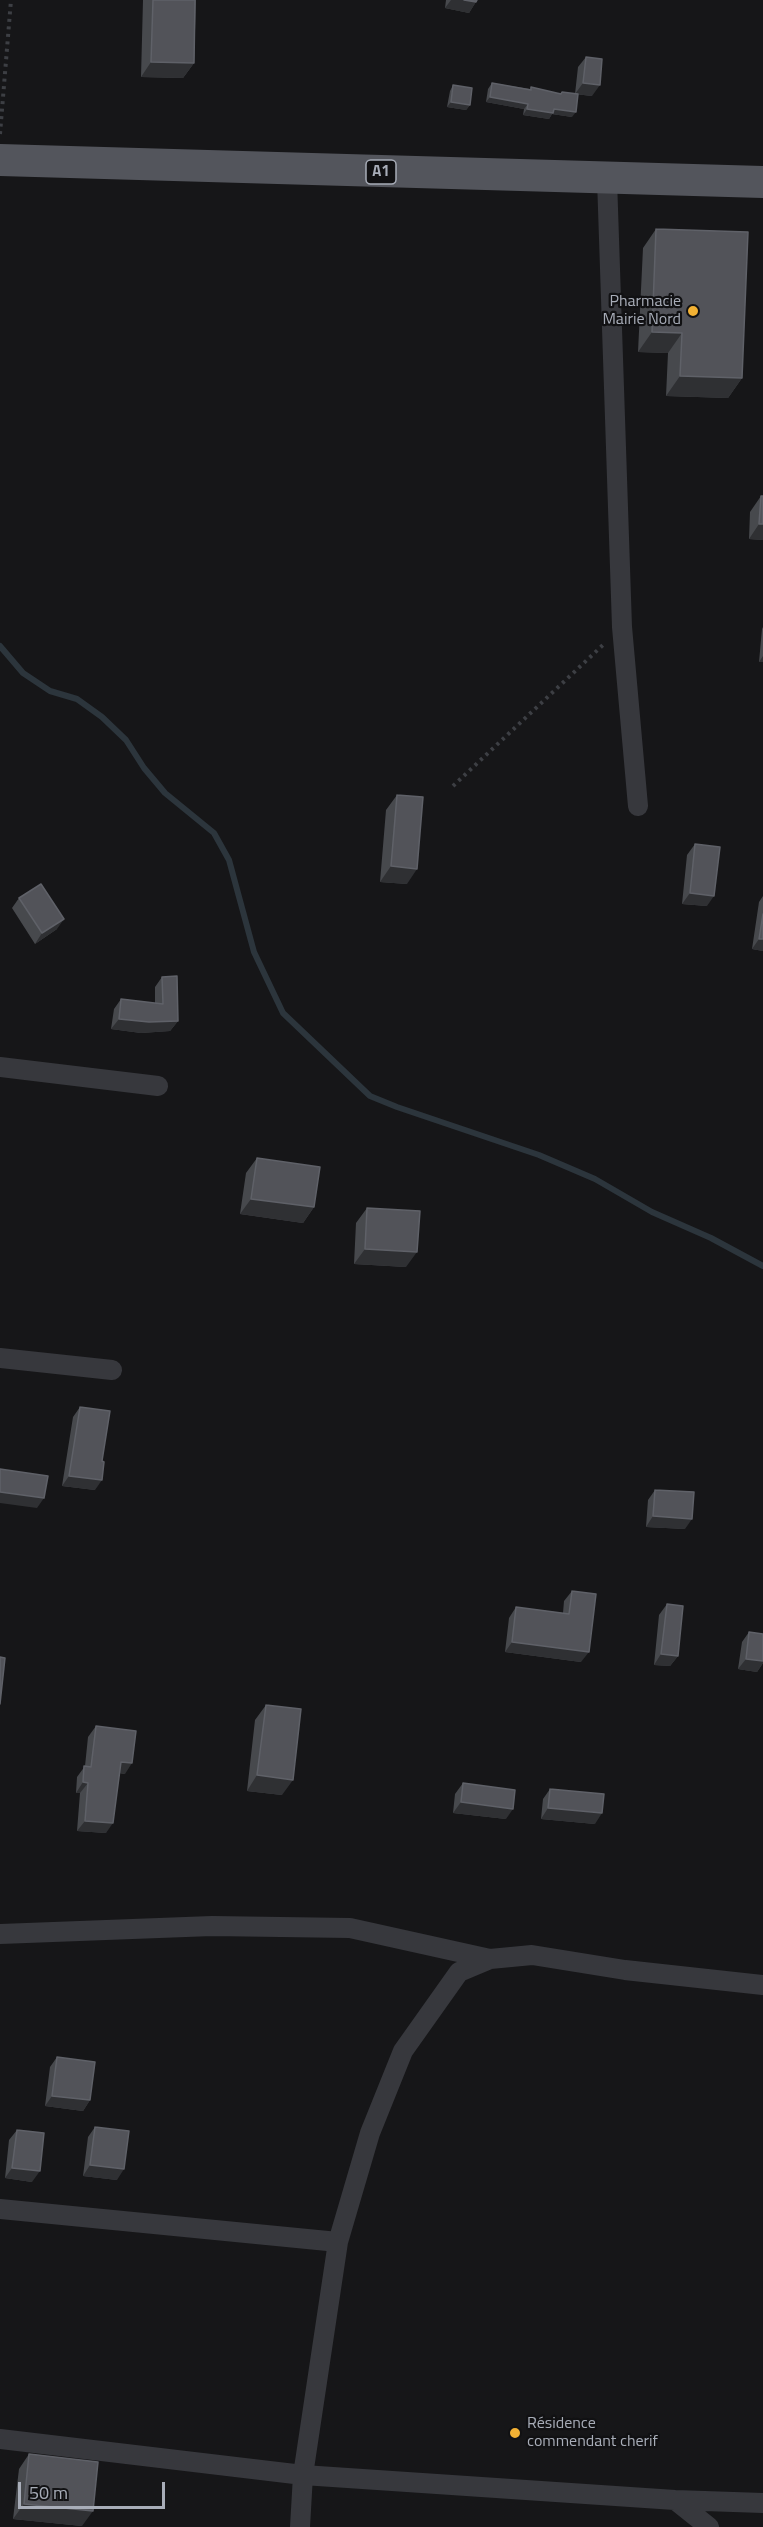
<!DOCTYPE html>
<meta charset="utf-8">
<style>
body{margin:0}
#map{position:relative;width:763px;height:2527px;overflow:hidden;background:#161618;font-family:"Titillium Web",sans-serif}
canvas{display:block}
.scale{position:absolute;left:18px;top:2482px;width:147px;height:27px;box-sizing:border-box;border:3px solid #a8adb8;border-top:0;padding-left:8px;font-size:18px;line-height:21px;white-space:nowrap;color:#a8adb8;-webkit-text-stroke:4px #111113;paint-order:stroke}
</style>
<div id="map">
<canvas width="763" height="2527"></canvas>
<div class="scale">50 m</div>
</div>
<script>
const g = document.querySelector('canvas').getContext('2d');
g.lineJoin = 'round';
const toPath = rows => new Path2D(rows.map(r => 'M' + r).join(''));
function strokePath(path, color, width, dash) { g.strokeStyle = color; g.lineWidth = width; g.lineCap = dash ? 'butt' : 'round'; g.setLineDash(dash || []); g.stroke(path); }
function fillPath(path, color) { g.fillStyle = color; g.fill(path, 'evenodd'); }
function label(font, color, halo, rows, align = 'center') {
  g.font = font + ' "Titillium Web",sans-serif'; g.lineWidth = 4.5; g.setLineDash([]); g.textBaseline = 'middle'; g.strokeStyle = halo; g.fillStyle = color; for (const [text, x, y, turn = 0] of rows) {
    g.save(); g.translate(x, y); g.rotate((+turn || 0) * Math.PI / 180); g.textAlign = isNaN(turn) ? turn : align; if (halo) g.strokeText(text, 0, 0); g.fillText(text, 0, 0); g.restore();
  }
}
strokePath(toPath([
 [0,646,23,673,50,691,77,699,102,717,126,740,144,768,165,793,214,833,229,860,254,952,283,1013,370,1096,397,1107,539,1155,595,1179,652,1212,711,1238,763,1266]
]), '#2c353c', 6);
strokePath(toPath([
 [0,134,11,0],
 [453,786,604,644]
]), '#3d3f44', 4, [3, 4.5]);
strokePath(toPath([
 [607,179,622,627,638,806],
 [0,1067,158,1086],
 [0,1358,112,1370],
 [0,1934,212,1926,350,1928,490,1959],
 [0,2209,338,2242],
 [0,2439,303,2475,675,2500,763,2503],
 [675,2500,709,2527],
 [300,2527,303,2475,338,2242,370,2133,403,2051,459,1972,490,1959,532,1955,625,1970,763,1985]
]), '#37383d', 20);
strokePath(toPath([
 [0,160,763,182]
]), '#53555c', 32);
fillPath(toPath([
 [143,0,196,0,194,63,183,78,141,77],
 [446,0,477,0,469,13,445,8],
 [586,57,592,96,575,94,578,67],
 [492,83,530,89,531,87,560,94,562,92,572,117,552,114,549,119,523,115,524,109,486,102,488,89],
 [453,85,470,105,466,110,447,107,450,91],
 [656,229,742,378,728,398,666,396,668,353,638,352,643,248],
 [761,496,763,540,749,539,750,512],
 [763,627,763,662,759,662,762,629],
 [397,795,407,884,380,882,386,810],
 [695,844,707,906,682,904,687,855],
 [763,896,763,951,752,949,759,902],
 [19,898,57,929,35,944,12,908],
 [162,977,178,1021,170,1031,141,1033,111,1029,114,1009,121,999,155,1003,155,987],
 [257,1158,314,1207,303,1223,240,1214,246,1173],
 [367,1208,406,1267,354,1264,356,1223],
 [80,1407,95,1490,62,1486,73,1417],
 [655,1490,685,1529,646,1527,648,1500],
 [572,1591,581,1662,505,1652,509,1618,516,1607,563,1613,564,1601],
 [667,1604,678,1656,670,1666,654,1665,659,1615],
 [749,1632,763,1634,763,1663,757,1672,738,1669,742,1642],
 [266,1705,282,1795,247,1791,255,1720],
 [96,1726,125,1774,119,1773,106,1833,77,1831,80,1793,76,1793,77,1777,85,1766,88,1737],
 [463,1783,506,1819,453,1813,455,1794],
 [550,1789,595,1824,541,1819,543,1799],
 [57,2057,90,2100,83,2111,45,2106,50,2067],
 [95,2127,117,2180,83,2176,88,2137],
 [17,2130,32,2182,5,2178,9,2140],
 [29,2454,82,2526,13,2519,19,2469]
]), '#47494d');
fillPath(toPath([
 [451,0,464,0,476,2,469,13,445,8],
 [151,62,194,63,183,78,141,77],
 [583,83,600,85,592,96,575,94],
 [490,97,528,104,524,109,486,102],
 [451,102,470,105,466,110,447,107],
 [527,109,554,109,576,112,572,117,552,114,549,119,523,115],
 [652,332,682,333,668,353,638,352],
 [680,376,742,378,728,398,666,396],
 [759,524,763,524,763,540,749,539],
 [763,656,763,662,759,662],
 [391,866,417,869,407,884,380,882],
 [690,893,714,896,707,906,682,904],
 [64,919,57,929,35,944,42,933],
 [759,939,763,939,763,951,752,949],
 [119,1019,178,1021,170,1031,141,1033,111,1029],
 [251,1199,314,1207,303,1223,240,1214],
 [365,1249,417,1252,406,1267,354,1264],
 [69,1476,102,1480,95,1490,62,1486],
 [0,1492,44,1498,37,1508,0,1503],
 [653,1516,692,1519,685,1529,646,1527],
 [512,1642,589,1652,581,1662,505,1652],
 [661,1654,678,1656,670,1666,654,1665],
 [746,1659,763,1661,763,1663,757,1672,738,1669],
 [121,1762,132,1763,125,1774,114,1772],
 [257,1775,293,1780,282,1795,247,1791],
 [83,1782,88,1783,80,1793,76,1793],
 [461,1802,513,1809,506,1819,453,1813],
 [548,1808,602,1813,595,1824,541,1819],
 [85,1821,113,1823,106,1833,77,1831],
 [52,2096,90,2100,83,2111,45,2106],
 [90,2165,124,2169,117,2180,83,2176],
 [12,2168,40,2171,32,2182,5,2178],
 [24,2504,93,2511,82,2526,13,2519]
]), '#2f3033');
const building = toPath([
 [153,0,195,0,194,63,151,62,153,0],
 [464,0,477,0,476,2,464,0],
 [586,57,602,59,600,85,583,83,586,57],
 [492,83,531,90,531,87,561,94,562,92,578,94,576,112,554,109,553,113,527,109,528,104,490,97,492,83],
 [453,85,472,88,470,105,451,102,453,85],
 [656,229,748,232,742,378,680,376,682,333,652,332,656,229],
 [761,496,763,496,763,524,759,524,761,496],
 [397,795,423,797,417,869,391,866,397,795],
 [695,844,720,847,714,896,690,893,695,844],
 [41,884,64,919,42,933,19,898,41,884],
 [763,914,763,939,759,939,763,914],
 [177,976,178,1021,149,1022,119,1019,121,999,163,1004,162,977,177,976],
 [257,1158,320,1167,314,1207,251,1199,257,1158],
 [367,1208,420,1211,417,1252,365,1249,367,1208],
 [80,1407,110,1411,102,1461,104,1462,102,1480,69,1476,80,1407],
 [0,1469,48,1476,44,1498,0,1492,0,1469],
 [655,1490,694,1492,692,1519,653,1516,655,1490],
 [572,1591,596,1594,589,1652,512,1642,516,1607,569,1614,572,1591],
 [667,1604,683,1606,678,1656,661,1654,667,1604],
 [749,1632,763,1634,763,1661,746,1659,749,1632],
 [0,1657,5,1658,0,1704,0,1657],
 [266,1705,301,1709,293,1780,257,1775,266,1705],
 [96,1726,136,1731,132,1763,121,1762,113,1823,85,1821,88,1783,83,1782,84,1766,91,1767,96,1726],
 [463,1783,515,1790,513,1809,461,1802,463,1783],
 [550,1789,604,1794,602,1813,548,1808,550,1789],
 [57,2057,95,2062,90,2100,52,2096,57,2057],
 [95,2127,129,2131,124,2169,90,2165,95,2127],
 [17,2130,44,2133,40,2171,12,2168,17,2130],
 [29,2454,98,2462,93,2511,24,2504,29,2454]
]);
fillPath(building, '#525359');
strokePath(building, '#5f6168', 1.5);
for (const [x, y, r, color] of [
 [693,311,6,"#f2b134"],
 [515,2433,6,"#f2b134"]
]) { const dot = new Path2D(); dot.arc(x, y, r, 0, 2 * Math.PI); g.fillStyle = color; g.fill(dot); strokePath(dot, '#111113', 2); }
for (const [x, y, w] of [
 [381,172,30]
]) { const box = new Path2D(); box.roundRect(x - w / 2, y - 12, w, 24, 4.5); g.fillStyle = '#111113'; g.fill(box); strokePath(box, '#a8adb8', 1.5); }
label('bold 15px', '#a8adb8', null, [
 ["A1",381,172]
]);
label('16px', '#a8adb8', '#111113', [
 ["Pharmacie",681,302],
 ["Mairie Nord",681,320],
 ["Résidence",527,2424,"left"],
 ["commendant cherif",527,2442,"left"]
], 'right');
</script>
